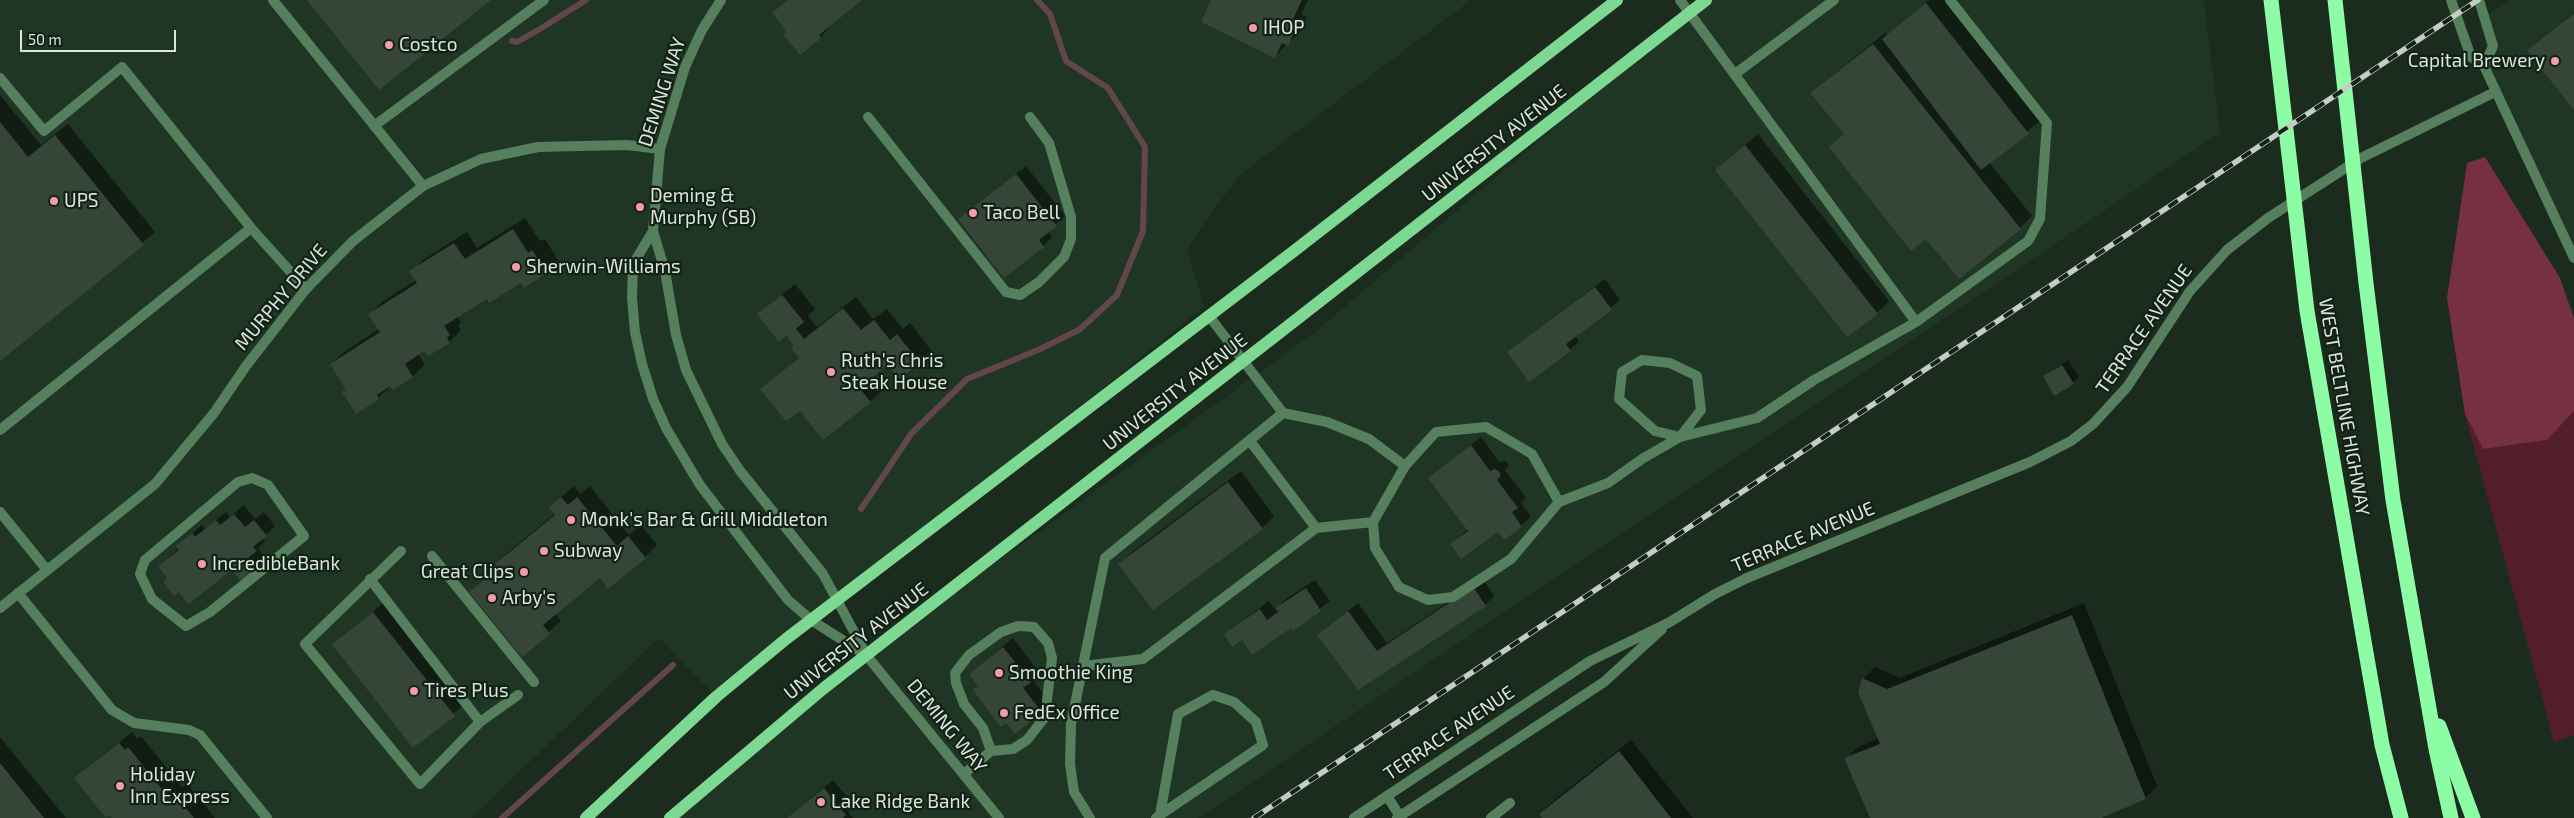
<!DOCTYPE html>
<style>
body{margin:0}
#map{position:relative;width:2574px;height:818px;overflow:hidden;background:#1b2b1e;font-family:"Exo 2",sans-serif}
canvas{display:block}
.scale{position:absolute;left:20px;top:30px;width:156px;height:22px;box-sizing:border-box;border:2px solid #dbe5dc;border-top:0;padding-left:6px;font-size:15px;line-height:18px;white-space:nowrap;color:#dbe5dc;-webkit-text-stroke:4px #122115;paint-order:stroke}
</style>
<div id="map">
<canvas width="2574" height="818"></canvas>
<div class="scale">50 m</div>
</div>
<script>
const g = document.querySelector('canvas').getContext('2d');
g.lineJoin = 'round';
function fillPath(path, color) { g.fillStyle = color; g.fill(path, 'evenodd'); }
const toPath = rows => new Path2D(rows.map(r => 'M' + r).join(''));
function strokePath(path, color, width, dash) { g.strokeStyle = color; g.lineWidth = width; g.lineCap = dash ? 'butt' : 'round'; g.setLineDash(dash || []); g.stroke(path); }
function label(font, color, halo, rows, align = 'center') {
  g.font = font + ' "Exo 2",sans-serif'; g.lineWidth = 4.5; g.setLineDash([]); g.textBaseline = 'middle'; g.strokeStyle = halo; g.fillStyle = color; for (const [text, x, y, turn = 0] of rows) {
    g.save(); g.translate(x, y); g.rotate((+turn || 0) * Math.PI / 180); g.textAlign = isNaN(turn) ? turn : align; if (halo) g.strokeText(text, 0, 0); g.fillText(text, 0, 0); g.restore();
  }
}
fillPath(toPath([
 [0,0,1471,0,1238,176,1187,249,1204,307,716,697,659,638,471,818,0,818],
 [1707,0,2204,0,2220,133,1198,818,670,818,867,656,1314,333,1655,41],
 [2512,0,2574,0,2574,249,2484,66,2493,46,2484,17]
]), '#203624');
fillPath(toPath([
 [2574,411,2574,735,2554,742,2465,414,2483,449,2547,440]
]), '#531d2a');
fillPath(toPath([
 [2485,157,2560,278,2574,318,2574,411,2547,440,2483,449,2465,414,2447,298,2467,163]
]), '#763041');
fillPath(toPath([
 [788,0,860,0,828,26,829,28,820,37,774,13],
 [1213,0,1308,0,1301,14,1307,17,1300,32,1275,56],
 [1929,0,1944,0,2040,121,1989,162,2032,216,2020,228,1927,237,1831,147,1845,133,1812,93,1824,82,1886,32,1888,35],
 [2574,12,2574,108,2529,51],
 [0,95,41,145,68,124,155,232,0,360],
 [1758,134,1889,301,1877,313,1716,170],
 [1026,166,1065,216,1048,231,1052,237,1043,246,960,219],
 [525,218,540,241,545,239,558,260,546,272,487,297,457,316,461,322,458,325,461,330,449,342,418,354,425,364,413,376,391,385,378,398,344,392,347,389,331,364,344,352,379,329,370,314,382,302,416,280,411,272,423,260,467,232,477,248],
 [1605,279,1620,300,1575,336,1579,341,1570,350,1508,352],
 [795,284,815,309,808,316,817,327,856,297,873,319,887,309,903,329,910,323,931,350,919,362,888,364,872,377,882,390,870,402,800,409,762,389,800,357,796,346,787,334,758,314],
 [2068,360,2079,377,2073,383,2044,376],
 [1481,437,1499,462,1506,461,1509,465,1505,470,1526,498,1521,503,1531,517,1504,539,1498,530,1451,544,1468,529,1430,478],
 [1241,471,1274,516,1262,528,1120,564,1132,552],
 [574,486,580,494,590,486,629,535,641,525,657,545,645,557,600,576,555,613,561,621,522,655,471,592,499,567,496,564,508,552,556,513,550,507],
 [244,505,255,519,264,512,275,526,262,538,265,541,258,548,268,561,259,570,232,568,169,577,159,566,179,548,177,546,187,537,202,525,205,529,226,512,230,517],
 [1483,579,1494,596,1485,605,1358,688,1318,635,1358,603,1387,643],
 [1315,580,1330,601,1293,629,1291,626,1242,638,1225,634,1269,601,1275,609,1286,599],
 [386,601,466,703,414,746,333,644],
 [2084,603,2157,786,2145,798,2097,818,1871,818,1846,759,1858,747,1879,738,1863,679,1875,667,1900,678],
 [1013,638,1039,672,1032,679,1050,702,1041,711,979,685,970,674],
 [132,732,137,739,141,736,182,787,187,783,215,818,113,818,75,778],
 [0,737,66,818,0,818],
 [1631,740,1693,818,1543,818,1540,814,1552,802],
 [833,780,854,805,848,812,853,818,787,818]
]), '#0007');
strokePath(toPath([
 [512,41,517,42,540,29,586,0],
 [861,509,911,434,967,379,1038,350,1079,330,1117,295,1143,231,1145,147,1108,88,1066,61,1050,14,1037,0],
 [502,818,673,665]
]), '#63454c', 6);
fillPath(toPath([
 [307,0,491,0,379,90],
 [788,0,862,0,819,35,821,38,800,55,783,34,786,31,772,13],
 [1211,0,1302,0,1290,26,1296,29,1288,46,1282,43,1275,58,1201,22],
 [1926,3,2029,134,1981,170,1882,39],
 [2574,13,2574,110,2527,51],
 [1873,44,2021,229,1959,279,1926,239,1911,251,1829,147,1844,134,1810,93],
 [0,122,28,157,55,135,144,245,0,361],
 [1745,145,1878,314,1847,337,1715,170],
 [1016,174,1057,226,1039,240,1044,247,1004,278,958,219],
 [513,229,528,253,532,250,547,273,524,288,521,283,489,303,487,299,444,326,450,335,447,337,450,343,428,356,424,351,405,364,413,377,393,390,390,386,377,395,379,399,356,414,342,392,346,390,330,364,380,332,368,314,417,283,409,271,454,243,465,259],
 [1595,287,1612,310,1566,344,1571,351,1529,382,1507,352],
 [782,295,804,322,796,329,804,339,843,308,861,330,874,320,890,340,897,334,920,363,899,379,888,365,859,388,871,402,823,440,800,411,786,421,760,389,799,358,791,348,794,346,786,336,779,342,757,314],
 [2062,365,2074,384,2054,396,2043,376],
 [1471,445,1490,471,1495,469,1500,472,1500,477,1497,480,1518,508,1512,512,1522,527,1504,540,1498,532,1461,559,1450,544,1468,531,1428,478],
 [1228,482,1263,529,1153,610,1118,564],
 [561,497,568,505,577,497,617,546,628,536,646,558,608,589,600,578,543,625,550,634,522,657,469,592,499,568,495,564,555,515,549,507],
 [234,514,245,527,254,520,267,536,253,547,257,551,249,557,260,571,243,584,232,570,188,604,179,592,174,596,163,582,167,578,158,566,179,550,176,546,192,533,195,537,216,520,220,525],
 [1473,587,1486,606,1358,690,1317,635,1348,611,1377,651],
 [1306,588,1321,611,1293,631,1291,628,1252,655,1242,640,1232,647,1224,634,1260,609,1267,620,1278,612,1275,608],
 [373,612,455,716,413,748,332,644],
 [2072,615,2146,799,2101,818,1870,818,1844,758,1880,744,1858,692,1862,678,1887,689],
 [1003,647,1031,682,1023,688,1042,712,1015,734,1006,723,1001,727,973,690,978,686,969,674],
 [119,743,125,750,128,747,169,798,174,794,194,818,112,818,109,815,106,818,74,778],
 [1619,751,1671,818,1542,818,1539,814],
 [0,763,44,818,0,818],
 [824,788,846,815,843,818,787,818]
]), '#354638');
strokePath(toPath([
 [273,0,423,186],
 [1680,0,1916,322,2028,241,2040,219,2047,123,1950,0],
 [1735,74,1834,0],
 [0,78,44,131,122,67,251,228,0,430],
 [868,117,1006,292,1020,295,1039,282,1064,257,1071,239,1071,217,1049,143,1030,117],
 [374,126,544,0],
 [251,228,306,289],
 [1209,316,1283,413,1327,422,1369,439,1405,466,1373,522,1316,528],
 [1642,360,1670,363,1697,376,1701,410,1680,437,1655,431,1619,399,1622,372,1642,360],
 [1405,466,1436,432,1486,427,1532,454,1559,502,1608,483,1642,459,1680,437,1757,418,1814,380,1916,322],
 [252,478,268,485,304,536,210,612,186,626,152,599,140,574,145,560,238,482,252,478],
 [0,512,47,570],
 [1373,522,1375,548,1399,587,1428,600,1453,597,1511,559,1559,502],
 [401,551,305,644,420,784,480,722,518,695],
 [432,556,534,682],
 [370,579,480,722],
 [18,593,112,710,134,723,189,730,200,735,267,818],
 [1083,666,1143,659,1316,528,1250,441],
 [964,774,991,751,1013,749,1027,740,1045,717,1052,658,1048,643,1034,627,1018,626,1001,632,969,655,955,673,956,683,964,704,983,728,991,751],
 [1387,796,1401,818],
 [1090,818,1074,792,1070,764,1071,724,1105,558,1283,413],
 [1156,818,1160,815,1263,745,1256,722,1234,702,1213,695,1178,714,1160,815],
 [1491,818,1510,803]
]), '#557f5d', 10);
strokePath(toPath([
 [0,608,155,484,214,413,246,366,306,289,353,241,423,186,481,159,538,147,627,145,660,149],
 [1354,818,1590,661,1670,622,1715,594,1747,578,2030,462,2071,441,2093,424,2127,387,2190,291,2227,250,2268,218,2361,158,2495,92],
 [1397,818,1604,682,1662,629]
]), '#557f5d', 10);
strokePath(toPath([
 [721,0,702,30,685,67,660,149,653,231,665,271,676,335,686,370,722,444,741,472,823,574,867,656,999,818],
 [2451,0,2471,57,2484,66,2574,258],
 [2479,0,2493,46,2484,66],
 [653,231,633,264,632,298,635,332,642,364,653,399,666,428,700,485,788,600,811,620,866,655]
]), '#557f5d', 10);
strokePath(toPath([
 [586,818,716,697,786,639,1294,251,1617,0],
 [670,818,824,688,1706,0]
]), '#7dd991', 12);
strokePath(toPath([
 [2271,0,2307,311,2382,745,2401,818],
 [2335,0,2366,283,2393,500,2436,749,2451,818],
 [2439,726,2473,818]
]), '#8dfda5', 15);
const rail = toPath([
 [1254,818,2478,0]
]);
strokePath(rail, '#c3cdc4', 5.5);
strokePath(rail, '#122115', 4, [11]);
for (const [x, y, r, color] of [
 [1253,28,5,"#f39aab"],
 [389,45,5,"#f39aab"],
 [2555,61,5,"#f39aab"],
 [54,201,5,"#f39aab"],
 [640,207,5,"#f39aab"],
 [973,213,5,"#f39aab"],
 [516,267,5,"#f39aab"],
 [831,372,5,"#f39aab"],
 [571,520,5,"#f39aab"],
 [544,551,5,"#f39aab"],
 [202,564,5,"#f39aab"],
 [524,572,5,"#f39aab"],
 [492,598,5,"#f39aab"],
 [999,673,5,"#f39aab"],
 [414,691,5,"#f39aab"],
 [1004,713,5,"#f39aab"],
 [120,786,5,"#f39aab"],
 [821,802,5,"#f39aab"]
]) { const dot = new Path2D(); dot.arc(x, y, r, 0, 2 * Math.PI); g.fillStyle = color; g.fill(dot); strokePath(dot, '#122115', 2); }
label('19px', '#dbe5dc', '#122115', [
 ["IHOP",1263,28],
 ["Costco",399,45],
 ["Capital Brewery",2545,61,"right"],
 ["Deming &",650,196],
 ["Murphy (SB)",650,218],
 ["UPS",64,201],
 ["Taco Bell",983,213],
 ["Sherwin-Williams",526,267],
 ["Ruth's Chris",841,361],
 ["Steak House",841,383],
 ["Monk's Bar & Grill Middleton",581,520],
 ["Subway",554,551],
 ["IncredibleBank",212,564],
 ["Great Clips",514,572,"right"],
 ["Arby's",502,598],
 ["Smoothie King",1009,673],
 ["Tires Plus",424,691],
 ["FedEx Office",1014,713],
 ["Holiday",130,775],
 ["Inn Express",130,797],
 ["Lake Ridge Bank",831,802]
], 'left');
label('19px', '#dbe5dc', '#122115', [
 ["DEMING WAY",662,92,-72],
 ["UNIVERSITY AVENUE",1494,143,-38],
 ["MURPHY DRIVE",281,297,-50],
 ["TERRACE AVENUE",2144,329,-55],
 ["UNIVERSITY AVENUE",1175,392,-38],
 ["WEST BELTLINE HIGHWAY",2344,407,80],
 ["TERRACE AVENUE",1803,537,-23],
 ["UNIVERSITY AVENUE",856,641,-38],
 ["DEMING WAY",947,726,51],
 ["TERRACE AVENUE",1449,733,-34]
]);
</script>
